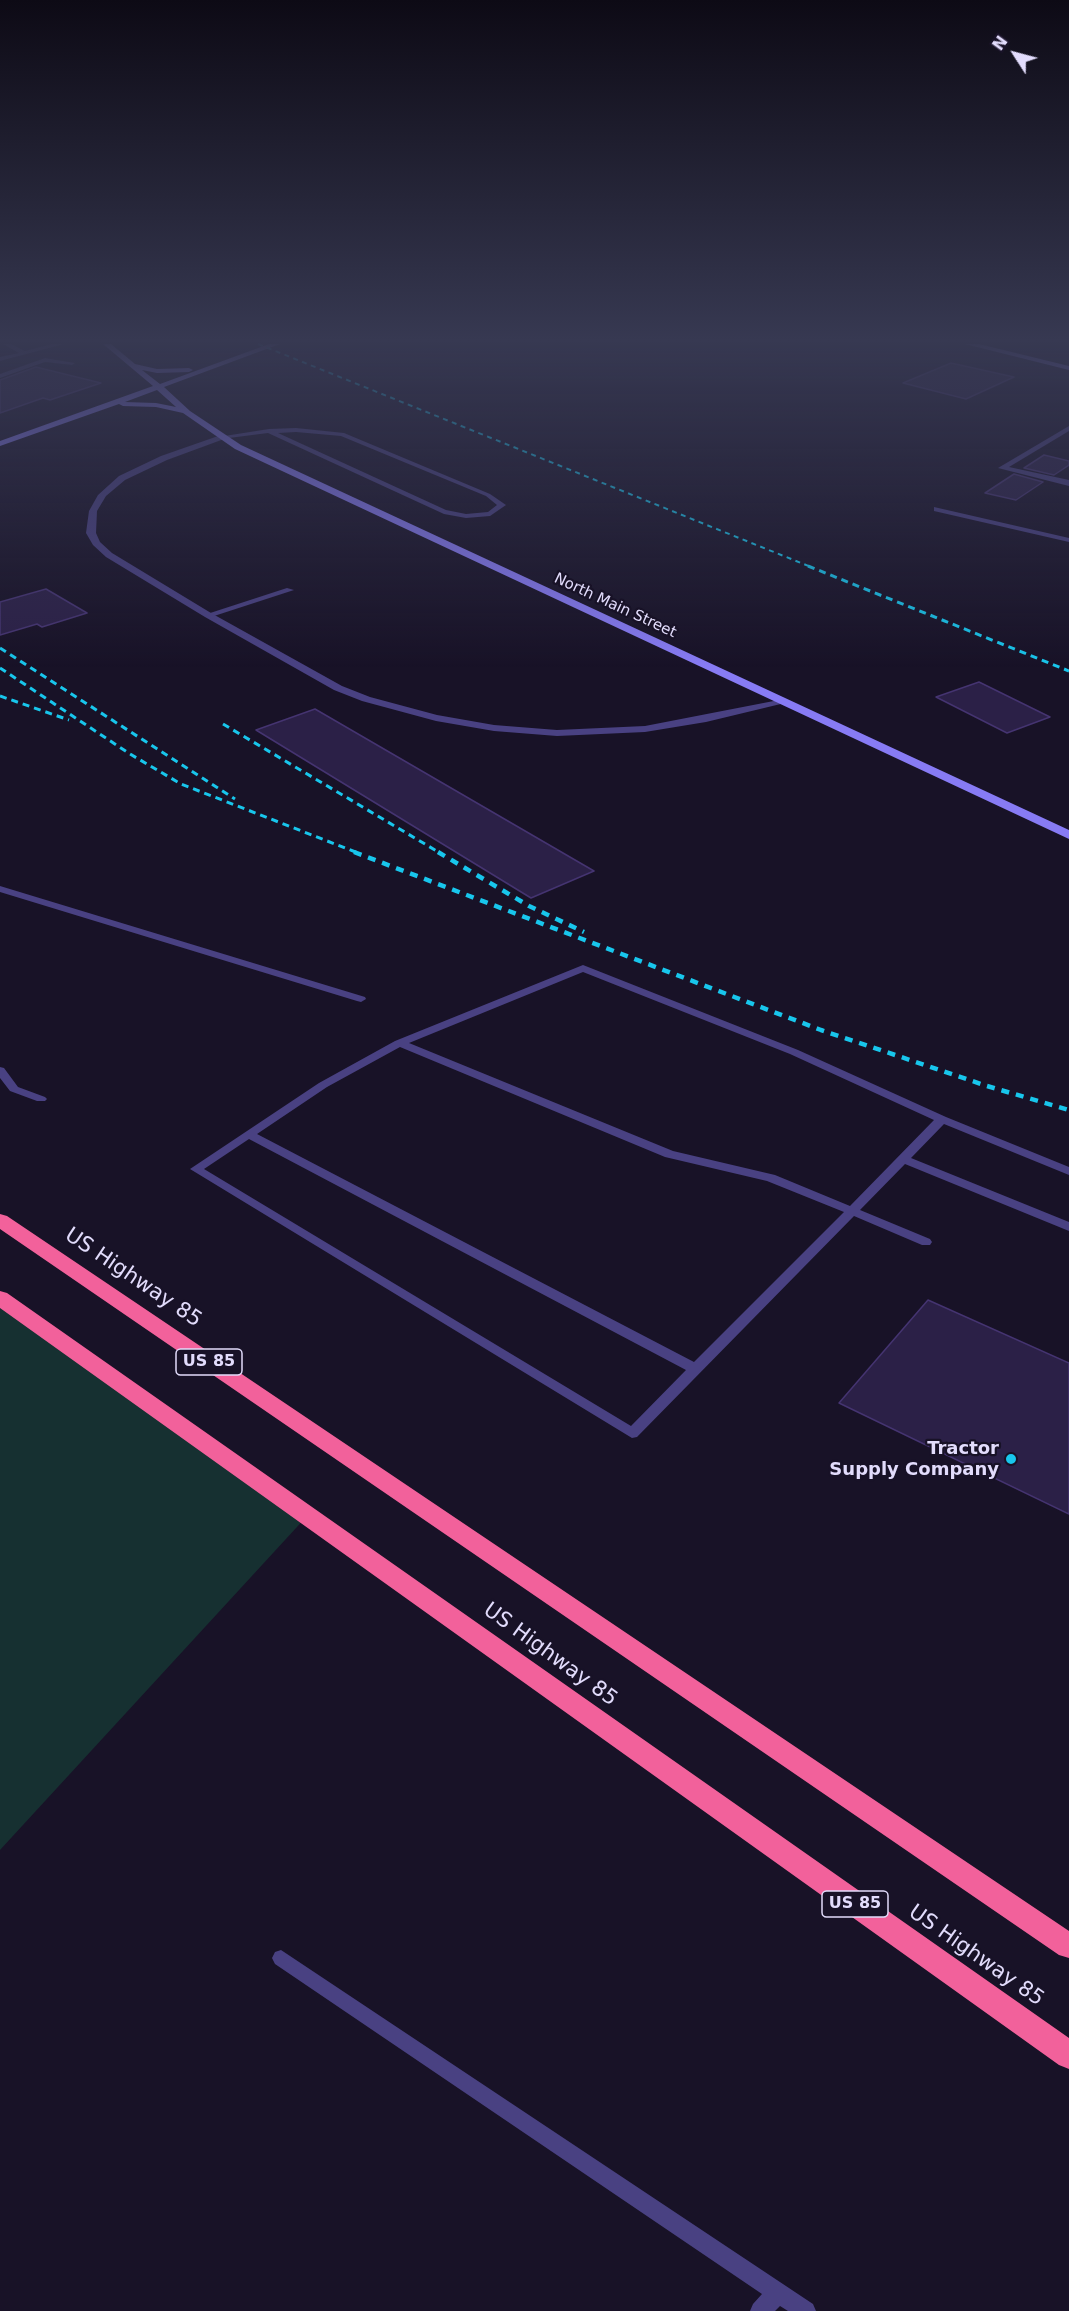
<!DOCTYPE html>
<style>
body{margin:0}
#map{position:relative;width:1069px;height:2311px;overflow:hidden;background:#181227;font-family:"DejaVu Sans",sans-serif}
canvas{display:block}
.north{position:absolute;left:985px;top:24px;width:60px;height:60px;-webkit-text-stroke:4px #181227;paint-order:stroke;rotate:306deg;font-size:16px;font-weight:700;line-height:24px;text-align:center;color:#e2dcfc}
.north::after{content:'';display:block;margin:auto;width:21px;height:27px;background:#e2dcfc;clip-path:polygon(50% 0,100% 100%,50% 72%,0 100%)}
</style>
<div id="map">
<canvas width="1069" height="2311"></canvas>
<div class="north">N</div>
</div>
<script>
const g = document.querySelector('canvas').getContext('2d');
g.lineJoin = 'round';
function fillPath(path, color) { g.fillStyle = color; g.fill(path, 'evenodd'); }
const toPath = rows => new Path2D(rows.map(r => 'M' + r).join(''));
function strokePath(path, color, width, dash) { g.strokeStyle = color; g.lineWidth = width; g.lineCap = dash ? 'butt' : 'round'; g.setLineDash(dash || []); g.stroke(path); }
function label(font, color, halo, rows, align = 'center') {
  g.font = font + ' "DejaVu Sans",sans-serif'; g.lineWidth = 4.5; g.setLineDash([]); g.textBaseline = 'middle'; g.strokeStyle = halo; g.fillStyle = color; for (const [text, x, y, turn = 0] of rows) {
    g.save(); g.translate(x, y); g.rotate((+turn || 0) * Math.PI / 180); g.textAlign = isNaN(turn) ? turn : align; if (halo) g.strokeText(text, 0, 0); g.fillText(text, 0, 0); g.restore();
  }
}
fillPath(toPath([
 [0,1298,308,1515,0,1850]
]), '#163031');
const building = toPath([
 [951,363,1014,377,966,399,903,383,951,363],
 [36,367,101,383,50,400,43,398,0,413,0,380,36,367],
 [1044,455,1069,461,1069,465,1054,475,1024,468,1044,455],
 [1014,474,1043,482,1016,500,985,493,1014,474],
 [46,589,87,613,42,627,37,624,0,635,0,602,46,589],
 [979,682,1050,717,1007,733,936,697,979,682],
 [315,709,594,871,531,898,256,730,315,709],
 [928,1300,1069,1363,1069,1514,839,1403,928,1300]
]);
fillPath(building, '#2b2047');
strokePath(building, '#453471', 1.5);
fillPath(toPath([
 [3,344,11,344,25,351,52,344,64,344,0,361,0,357,19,353,3,344],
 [45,358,75,363,72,365,45,362,0,378,0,374,45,358],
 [296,428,344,433,490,494,506,505,490,516,466,518,444,514,268,433,221,439,218,437,269,429,296,428],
 [296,432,341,436,486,496,497,505,488,512,466,514,446,510,278,433,296,432],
 [934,507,1069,538,1069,542,934,511,934,507],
 [287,588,294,590,211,617,204,615,287,588],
 [0,886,365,997,366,999,361,1002,357,1001,0,892,0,886],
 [583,965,798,1050,946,1117,1069,1167,1069,1175,944,1124,911,1158,1069,1222,1069,1231,905,1164,860,1210,930,1239,932,1242,930,1245,922,1245,854,1216,637,1437,632,1438,190,1169,319,1083,395,1041,583,965],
 [583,972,790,1054,934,1120,850,1206,775,1175,673,1151,409,1043,583,972],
 [400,1047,665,1157,767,1181,844,1212,694,1362,257,1134,327,1087,400,1047],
 [249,1139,686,1370,631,1426,204,1169,249,1139],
 [0,1067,4,1068,18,1087,45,1097,47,1099,45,1101,37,1101,10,1091,0,1078,0,1067],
 [281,1950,813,2304,816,2311,788,2311,780,2306,775,2311,750,2311,753,2304,762,2294,275,1964,272,1958,275,1952,281,1950]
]), '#494182');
fillPath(toPath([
 [1069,426,1069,431,1009,467,1069,480,1069,486,998,468,1069,426],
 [221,435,224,435,224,439,167,460,125,480,106,496,97,511,96,533,100,542,112,553,211,613,342,686,370,697,437,715,494,725,557,730,645,726,784,699,789,702,706,722,645,732,557,736,494,731,436,721,362,701,334,690,205,617,106,557,93,545,86,533,89,511,98,495,119,476,161,456,221,435]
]), '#494182');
fillPath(toPath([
 [103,344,111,344,135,364,157,369,189,368,193,370,189,372,157,373,142,370,160,384,269,344,280,344,164,387,190,411,241,445,1069,830,1069,839,235,449,183,413,156,407,123,406,119,404,0,446,0,441,153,386,103,344],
 [157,390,176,407,156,403,125,402,157,390],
 [965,344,979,344,1069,366,1069,370,965,344]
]), '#877bf4');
fillPath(toPath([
 [0,1214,7,1216,1069,1931,1069,1958,1059,1955,0,1229,0,1214],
 [0,1291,7,1293,1069,2038,1069,2069,1059,2065,0,1308,0,1291]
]), '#f2619b');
strokePath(toPath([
 [258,344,811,567]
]), '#18c6ec', 2, [5, 4.5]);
strokePath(toPath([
 [808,566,1069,671],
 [0,648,235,799],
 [0,668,130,754,181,784,358,853],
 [0,696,69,720],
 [223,724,440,853]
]), '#18c6ec', 3, [7, 5]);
strokePath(toPath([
 [354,852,821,1030,987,1086,1069,1110],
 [438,852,529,906,584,932]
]), '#18c6ec', 4.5, [8, 7]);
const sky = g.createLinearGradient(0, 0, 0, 668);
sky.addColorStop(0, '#0d0a15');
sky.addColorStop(0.51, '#373952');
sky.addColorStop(1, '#37395200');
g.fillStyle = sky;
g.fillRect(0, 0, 1069, 668);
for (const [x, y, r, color] of [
 [1011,1459,6,"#18c6ec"]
]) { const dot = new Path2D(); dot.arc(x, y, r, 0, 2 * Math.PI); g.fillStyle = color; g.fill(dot); strokePath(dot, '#181227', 2); }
label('15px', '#e2dcfc', '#181227', [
 ["North Main Street",615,606,25]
]);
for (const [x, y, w] of [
 [209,1362,66],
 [855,1904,66]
]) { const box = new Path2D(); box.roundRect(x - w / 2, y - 13, w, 26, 4.5); g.fillStyle = '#181227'; g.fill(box); strokePath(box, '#e2dcfc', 1.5); }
label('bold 16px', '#e2dcfc', null, [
 ["US 85",209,1362],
 ["US 85",855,1904]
]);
label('bold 18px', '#e2dcfc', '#181227', [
 ["Tractor",999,1449],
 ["Supply Company",999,1470]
], 'right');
label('21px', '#e2dcfc', '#181227', [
 ["US Highway 85",133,1278,34],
 ["US Highway 85",550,1655,36],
 ["US Highway 85",976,1956,35]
]);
</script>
